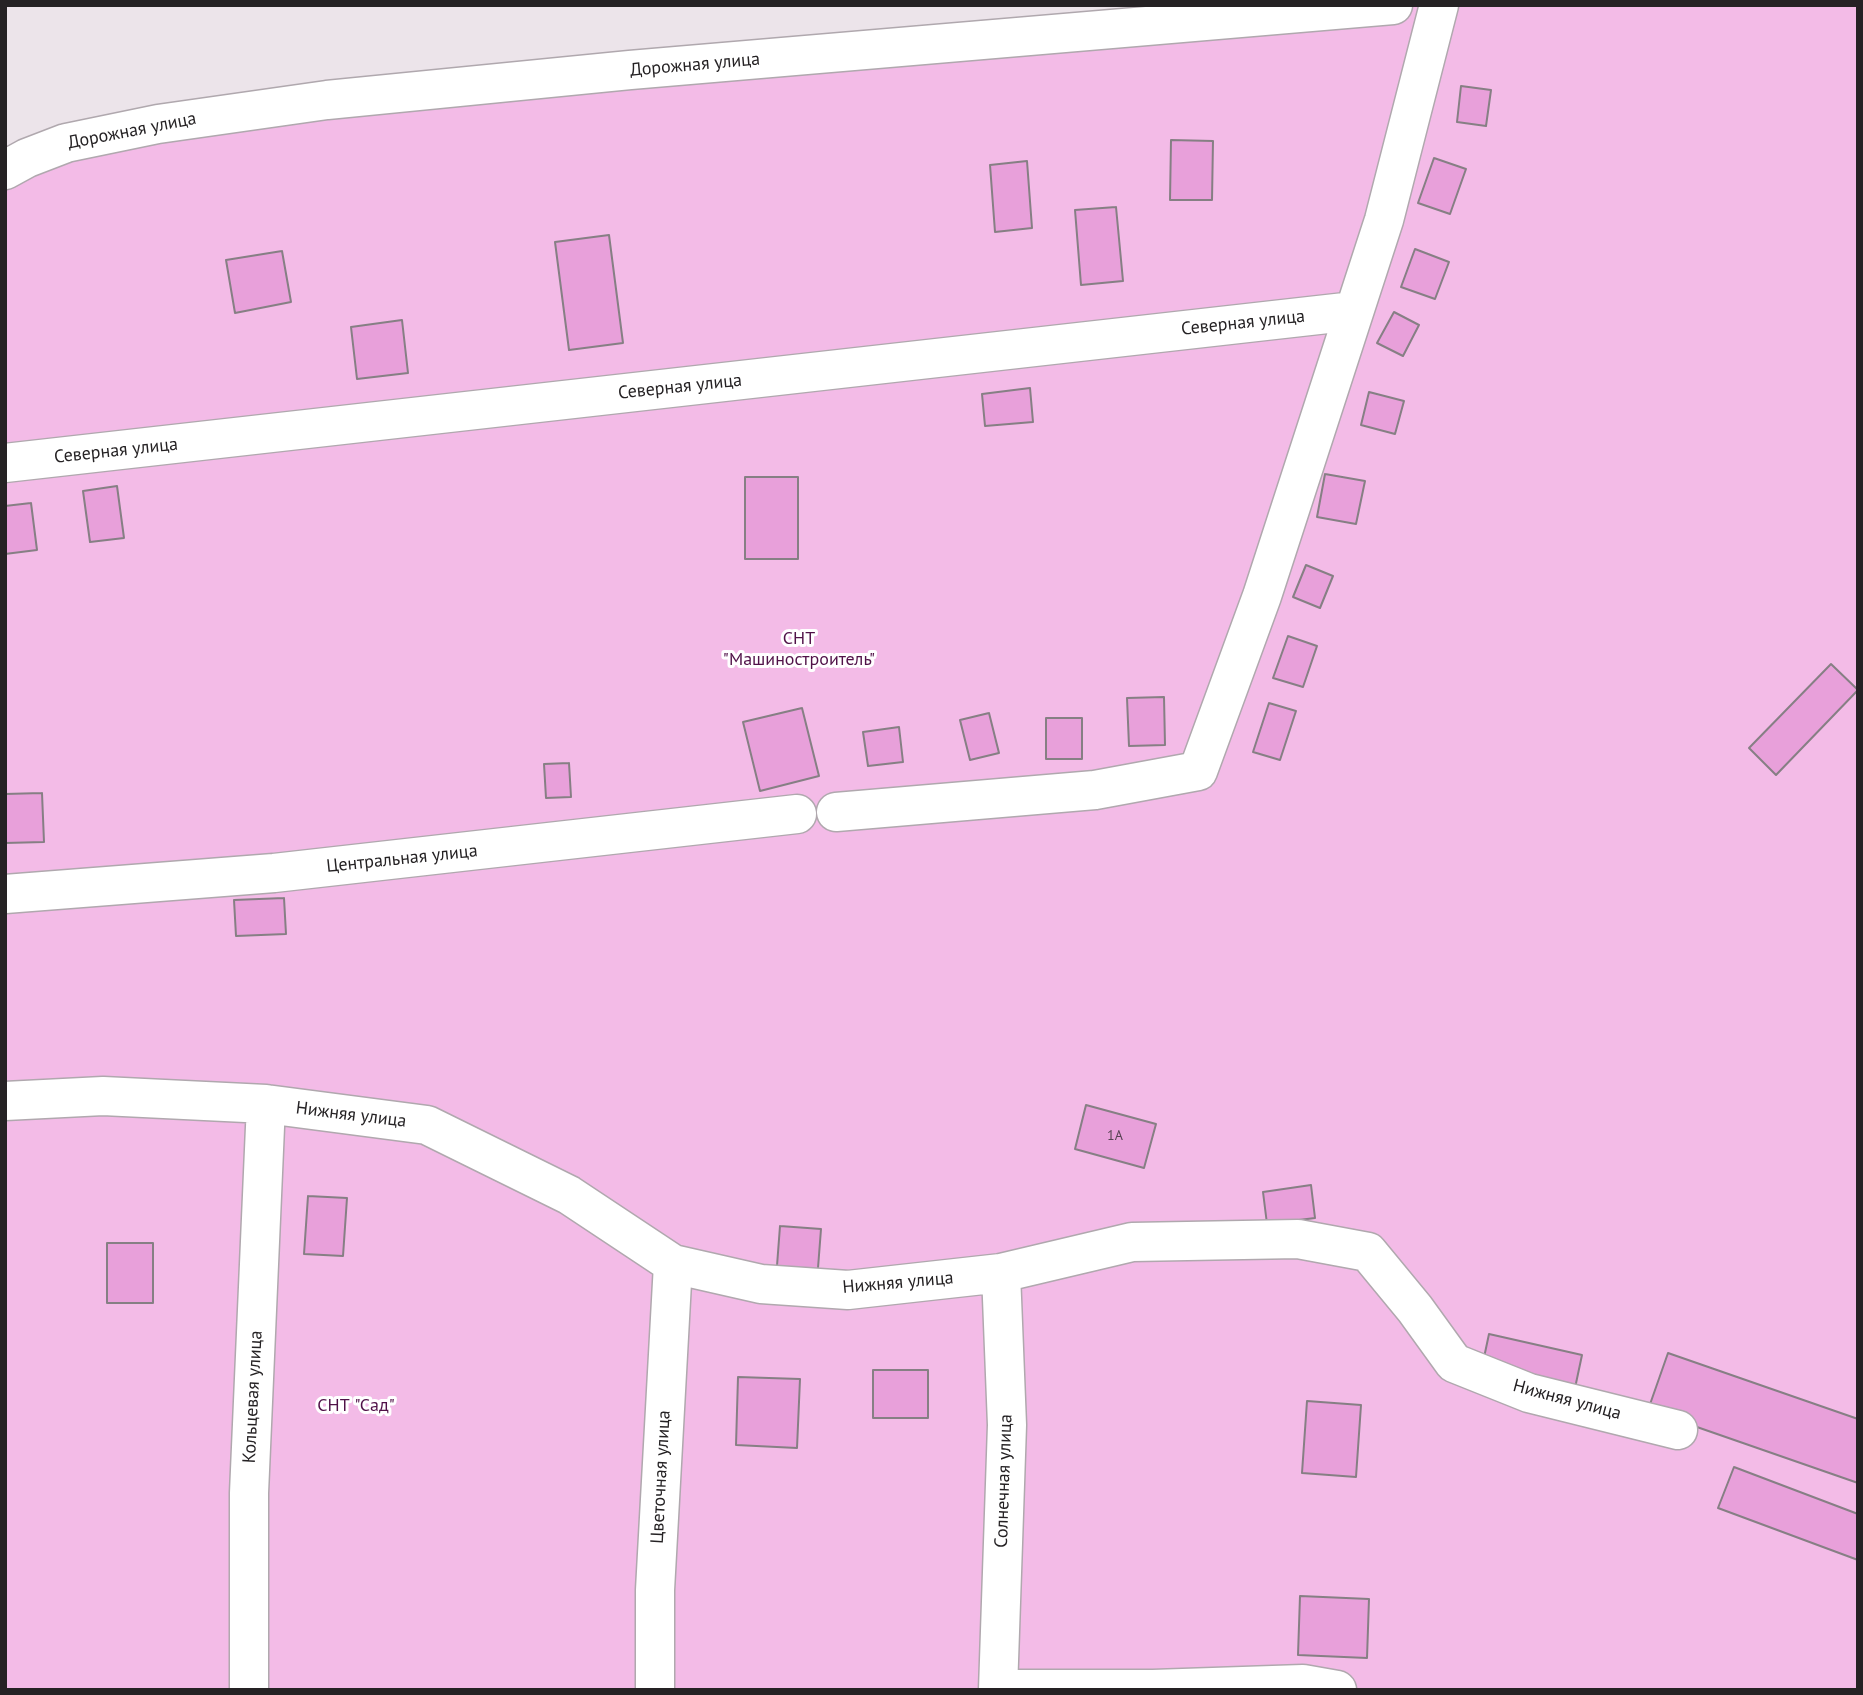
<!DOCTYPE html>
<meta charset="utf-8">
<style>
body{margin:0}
#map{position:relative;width:1863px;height:1695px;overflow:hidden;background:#ece4ea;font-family:"PT Sans",sans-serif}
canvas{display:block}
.frame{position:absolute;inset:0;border:7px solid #252224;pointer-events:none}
</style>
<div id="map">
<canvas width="1863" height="1695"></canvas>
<div class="frame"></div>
</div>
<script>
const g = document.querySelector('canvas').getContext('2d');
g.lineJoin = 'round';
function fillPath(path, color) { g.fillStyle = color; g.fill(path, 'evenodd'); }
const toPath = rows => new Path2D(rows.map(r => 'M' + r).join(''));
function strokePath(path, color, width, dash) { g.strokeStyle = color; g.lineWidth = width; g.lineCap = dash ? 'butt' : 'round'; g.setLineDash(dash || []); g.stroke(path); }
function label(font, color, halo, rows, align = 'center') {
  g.font = font + ' "PT Sans",sans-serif'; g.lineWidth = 6; g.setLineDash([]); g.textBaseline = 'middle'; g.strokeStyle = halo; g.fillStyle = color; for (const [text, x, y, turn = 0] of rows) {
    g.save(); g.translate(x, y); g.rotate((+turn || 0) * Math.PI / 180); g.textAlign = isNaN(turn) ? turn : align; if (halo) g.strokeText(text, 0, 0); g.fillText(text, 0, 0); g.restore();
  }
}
fillPath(toPath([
 [1393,5,1858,5,1858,1690,5,1690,5,170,66,143]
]), '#f3bbe7');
const building = toPath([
 [1461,86,1491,90,1486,126,1457,122,1461,86],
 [1171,140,1213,141,1212,200,1170,200,1171,140],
 [1434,158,1466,169,1450,214,1418,203,1434,158],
 [1027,161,1032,228,995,232,990,165,1027,161],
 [1116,207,1123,281,1081,285,1075,210,1116,207],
 [609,235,623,343,569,350,555,242,609,235],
 [1415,249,1449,262,1435,299,1401,287,1415,249],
 [282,251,291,302,235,313,226,260,282,251],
 [1394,312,1419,325,1403,356,1377,343,1394,312],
 [402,320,408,373,357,379,351,327,402,320],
 [1030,388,1033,422,985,426,982,394,1030,388],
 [1369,392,1404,401,1395,434,1361,425,1369,392],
 [1325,474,1365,481,1356,524,1317,517,1325,474],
 [745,477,798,477,798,559,745,559,745,477],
 [117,486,124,538,90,542,83,491,117,486],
 [31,503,37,550,5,554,5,506,31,503],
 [1306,565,1333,576,1320,608,1293,597,1306,565],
 [1288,636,1317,646,1303,687,1273,678,1288,636],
 [1831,664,1858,690,1776,775,1749,748,1831,664],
 [1164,697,1165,745,1129,746,1127,698,1164,697],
 [1269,703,1296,711,1280,760,1253,752,1269,703],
 [802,708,819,776,760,791,743,722,802,708],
 [989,713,999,753,970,760,960,720,989,713],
 [1046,718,1082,718,1082,759,1046,759,1046,718],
 [899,727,903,762,868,766,863,732,899,727],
 [569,763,571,797,546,798,544,764,569,763],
 [42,793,44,842,5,843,5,794,42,793],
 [284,898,286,934,236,936,234,900,284,898],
 [1086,1105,1156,1124,1144,1168,1075,1149,1086,1105],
 [1311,1185,1315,1218,1267,1224,1263,1192,1311,1185],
 [308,1196,347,1198,343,1256,304,1254,308,1196],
 [780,1226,821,1229,817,1281,776,1279,780,1226],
 [107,1243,153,1243,153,1303,107,1303,107,1243],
 [1489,1334,1582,1355,1575,1388,1482,1367,1489,1334],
 [1668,1353,1858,1419,1858,1483,1648,1410,1668,1353],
 [873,1370,928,1370,928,1418,873,1418,873,1370],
 [738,1377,800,1379,797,1448,736,1445,738,1377],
 [1307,1401,1361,1405,1356,1477,1302,1473,1307,1401],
 [1734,1467,1858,1514,1858,1560,1718,1508,1734,1467],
 [1300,1596,1369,1599,1367,1658,1298,1655,1300,1596]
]);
fillPath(building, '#e8a0da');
strokePath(building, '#867f84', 2);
const minor = toPath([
 [5,170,27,158,66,143,158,124,327,100,630,70,1393,5],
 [5,463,1354,311],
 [836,812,1095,790,1198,771,1262,596,1384,220,1439,5],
 [5,894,274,873,797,814],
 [5,1101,103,1096,266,1104,427,1125,569,1195,673,1264,761,1284,848,1290,1001,1273,1132,1242,1298,1239,1368,1252,1415,1309,1454,1363,1529,1393,1678,1430],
 [998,1689,1153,1689,1303,1684,1337,1690],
 [249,1690,249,1493,266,1104],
 [655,1690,655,1590,673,1264],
 [998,1690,1007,1425,1001,1273]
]);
strokePath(minor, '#b0a8ae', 41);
strokePath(minor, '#fff', 38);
label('14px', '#564252', null, [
 ["1А",1115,1136]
]);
label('18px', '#252224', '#fff', [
 ["Дорожная улица",695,65,-5],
 ["Дорожная улица",132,131,-11],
 ["Северная улица",1243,323,-6],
 ["Северная улица",680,387,-6],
 ["Северная улица",116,451,-6],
 ["Центральная улица",402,859,-6],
 ["Нижняя улица",351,1115,7],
 ["Нижняя улица",898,1283,-5],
 ["Кольцевая улица",253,1397,-87],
 ["Нижняя улица",1567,1400,15],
 ["Цветочная улица",661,1477,-87],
 ["Солнечная улица",1004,1481,-88]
]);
label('18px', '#501148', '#fff', [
 ["СНТ",799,639],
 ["\"Машиностроитель\"",799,660],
 ["СНТ \"Сад\"",356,1406]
]);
</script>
